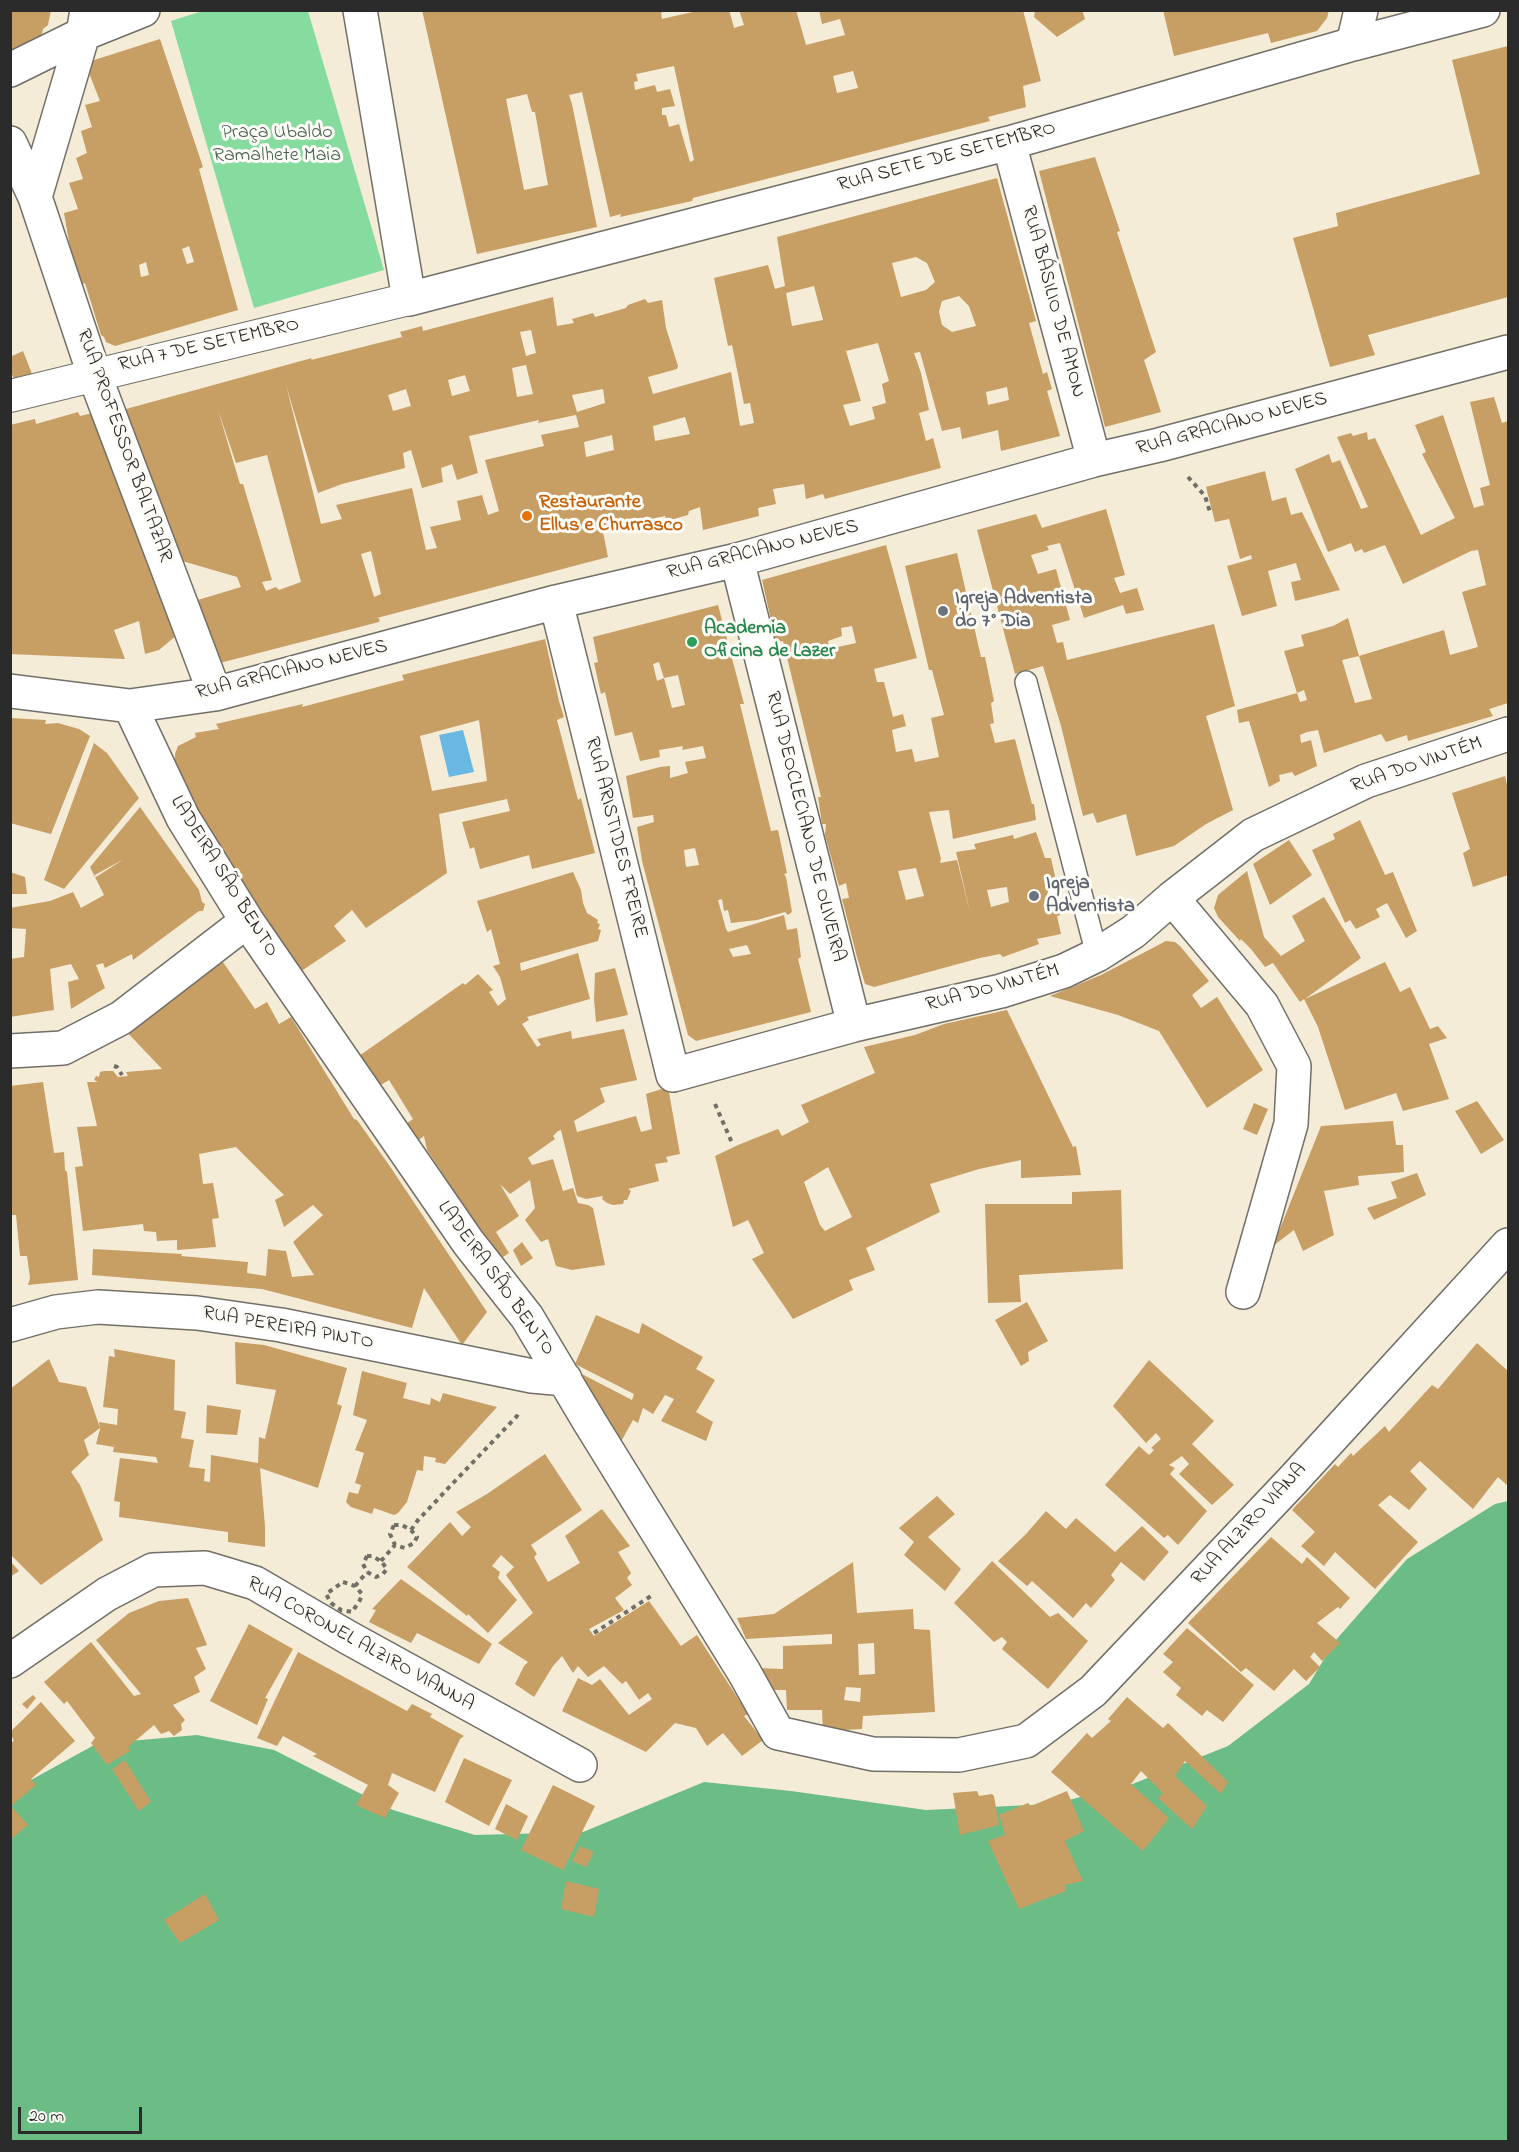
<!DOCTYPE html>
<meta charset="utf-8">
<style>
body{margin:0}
#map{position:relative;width:1519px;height:2152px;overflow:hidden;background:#f4ecd7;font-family:"Indie Flower",sans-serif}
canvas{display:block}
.frame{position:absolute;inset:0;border:12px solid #2b2b2b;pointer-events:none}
.scale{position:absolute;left:18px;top:2107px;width:124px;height:27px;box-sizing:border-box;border:3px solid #2b2b2b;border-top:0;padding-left:8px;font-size:18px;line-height:21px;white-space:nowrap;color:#2b2b2b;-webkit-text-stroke:4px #fdfcf7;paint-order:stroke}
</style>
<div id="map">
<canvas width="1519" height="2152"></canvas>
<div class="frame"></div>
<div class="scale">20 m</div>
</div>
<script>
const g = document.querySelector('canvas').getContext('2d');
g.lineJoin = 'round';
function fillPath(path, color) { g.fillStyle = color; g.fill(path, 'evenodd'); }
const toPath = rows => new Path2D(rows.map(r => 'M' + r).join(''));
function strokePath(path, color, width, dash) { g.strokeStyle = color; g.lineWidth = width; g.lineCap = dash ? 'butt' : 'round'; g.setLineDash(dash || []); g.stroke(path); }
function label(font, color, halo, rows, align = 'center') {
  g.font = font + ' "Indie Flower",sans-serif'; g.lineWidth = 6; g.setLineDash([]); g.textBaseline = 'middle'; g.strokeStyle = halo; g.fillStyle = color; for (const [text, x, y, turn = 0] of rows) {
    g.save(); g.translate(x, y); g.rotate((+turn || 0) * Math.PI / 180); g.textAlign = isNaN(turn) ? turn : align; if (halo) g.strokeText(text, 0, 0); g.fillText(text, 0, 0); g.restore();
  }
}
fillPath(toPath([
 [206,10,308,11,384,270,254,308,171,21]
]), '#86dc9f');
fillPath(toPath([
 [1508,1501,1508,2141,11,2142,11,1791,96,1744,197,1735,274,1750,393,1810,475,1835,583,1832,704,1782,791,1791,926,1810,1052,1804,1130,1785,1228,1746,1309,1684,1335,1641,1407,1559,1495,1504]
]), '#6cbc86');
fillPath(toPath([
 [463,730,474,772,449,777,439,735]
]), '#69b8e3');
fillPath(toPath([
 [10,10,51,10,48,25,43,29,42,34,30,44,10,50],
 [422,10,666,10,661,13,662,19,701,10,729,10,734,28,744,25,739,10,796,10,806,45,845,35,840,19,822,24,819,10,1023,10,1041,81,1023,86,1026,107,988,117,990,121,693,198,692,201,620,217,621,214,610,217,582,92,569,95,572,104,597,227,477,254],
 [674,66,694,160,690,162,679,124,669,127,666,115,662,115,662,108,675,106,670,89,657,92,655,85,635,90,634,82,638,81,636,74],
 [853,71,858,88,837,93,833,76],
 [527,94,532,112,535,112,548,185,524,190,506,99],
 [1035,10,1082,10,1085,19,1057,37,1034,17],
 [1163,10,1329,10,1327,18,1317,31,1271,43,1268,33,1174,56],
 [160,39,203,167,199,169,238,310,115,346,106,342,104,337,101,335,85,283,77,287,64,213,78,209,69,183,83,179,76,158,87,153,81,131,92,127,85,105,100,101,85,63],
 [189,246,194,262,187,264,182,249],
 [146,262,149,275,141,277,139,265],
 [1508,46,1508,297,1368,335,1375,355,1330,367,1293,238,1338,226,1336,213,1480,174,1452,60],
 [1095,157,1120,231,1117,232,1156,352,1144,360,1161,412,1105,427,1039,171],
 [997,178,1036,321,1029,323,1043,374,1047,372,1052,389,1047,391,1060,436,1001,451,998,430,962,439,960,427,942,431,920,352,914,353,921,373,929,410,919,413,926,441,933,438,941,468,825,499,823,494,806,499,804,484,773,489,776,504,758,508,759,516,703,530,700,507,689,511,688,515,667,521,665,516,638,522,639,527,615,533,613,528,603,532,608,557,377,618,380,619,379,622,212,665,191,602,241,587,237,577,172,558,122,420,126,409,312,358,311,360,402,337,400,332,422,326,423,331,553,297,557,326,574,323,572,319,593,313,595,317,626,308,628,305,645,299,648,303,662,300,666,328,678,366,677,369,648,377,653,394,731,372,740,426,754,423,750,403,744,404,732,345,728,346,714,278,768,265,775,289,785,286,777,237],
 [916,257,927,263,935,282,926,290,901,297,892,263],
 [814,286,823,320,792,326,786,293],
 [959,296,969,306,976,326,952,332,942,325,939,312,942,301],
 [531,330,536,353,526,356,520,332],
 [878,343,889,381,882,384,886,403,872,407,875,419,850,426,843,405,861,401,846,351],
 [526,365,533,394,517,397,512,368],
 [465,375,470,391,452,396,448,380],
 [286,385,318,493,342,484,405,468,403,453,411,450,422,488,443,482,441,468,452,464,457,480,478,473,469,436,539,420,538,423,576,415,579,427,541,435,544,446,485,460,499,511,488,515,482,495,457,501,461,520,430,527,437,548,426,550,412,488,336,505,342,519,321,524],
 [1007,387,1009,400,988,405,986,392],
 [406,389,411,406,393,411,388,395],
 [603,389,605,403,577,412,572,395],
 [218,410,236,463,267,455,301,582,279,590,276,587,266,591,262,582,272,580,243,484,240,484],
 [685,417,690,434,655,441,653,426],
 [612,435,614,450,586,457,584,442],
 [371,551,381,594,374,597,361,554],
 [23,351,36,384,21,392,10,371,10,357],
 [1494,397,1502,423,1508,421,1508,703,1489,709,1493,716,1408,741,1407,735,1386,742,1381,734,1324,753,1318,730,1307,732,1300,735,1301,743,1311,740,1317,766,1295,776,1292,772,1279,775,1280,781,1269,787,1249,721,1239,723,1237,710,1297,693,1300,702,1307,700,1304,690,1297,693,1284,651,1304,646,1301,635,1333,626,1348,618,1359,656,1342,660,1355,703,1372,699,1359,656,1444,630,1450,655,1478,647,1462,592,1486,585,1478,550,1471,551,1403,584,1385,545,1364,553,1362,549,1355,552,1351,543,1328,552,1295,469,1329,454,1332,463,1340,460,1361,509,1368,507,1337,437,1351,433,1353,436,1367,432,1368,440,1375,438,1421,535,1455,518,1422,454,1426,452,1415,425,1443,415,1474,508,1484,505,1480,488,1490,485,1470,402],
 [101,411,177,635,159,650,145,654,139,621,114,630,125,659,10,654,10,425,35,419,36,424,78,412,80,416],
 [1265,471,1272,501,1286,497,1291,515,1302,512,1340,590,1295,601,1291,582,1301,580,1296,563,1268,571,1277,606,1242,616,1227,566,1252,559,1251,555,1240,559,1229,519,1215,522,1206,487],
 [1106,509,1125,575,1114,578,1120,593,1137,588,1144,610,1126,614,1123,605,1084,618,1060,543,1047,546,1049,550,1031,555,1038,574,1056,569,1070,620,1052,625,1057,643,1063,642,1067,660,1214,624,1235,706,1206,716,1233,810,1206,824,1174,846,1136,856,1126,814,1097,823,1093,813,1083,816,1061,726,1043,666,1015,674,977,530,1036,514,1042,528],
 [886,545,917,658,874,669,877,682,884,682,893,717,903,714,906,726,892,730,896,752,912,749,915,762,939,757,931,718,944,715,932,670,929,670,905,566,957,553,981,657,985,657,994,701,991,703,994,723,990,724,995,743,1015,739,1032,804,1034,804,1036,820,953,839,949,810,929,812,941,859,940,863,957,860,971,916,956,852,976,849,974,844,1013,835,1014,839,1036,832,1045,858,1051,858,1062,908,1059,909,1060,915,1057,916,1061,934,1037,939,1039,944,1003,957,1000,954,980,958,874,987,865,984,857,957,842,899,849,898,846,883,839,886,825,835,826,824,822,824,818,797,821,797,783,641,776,642,762,580],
 [852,626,856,643,829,649,828,641,842,636,841,628],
 [916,868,924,896,906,900,898,871],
 [1007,887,1009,902,991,907,987,890],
 [718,605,744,704,740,704,771,831,778,830,787,873,784,874,786,877,792,912,788,915,785,912,757,920,731,923,728,910,724,911,722,899,718,900,726,929,728,932,784,915,787,930,797,928,801,957,798,959,811,1012,696,1041,688,1035,642,861,637,827,654,822,653,815,633,818,626,776,660,767,670,766,670,778,688,773,685,762,706,758,703,746,682,750,683,746,659,750,660,757,640,761,632,732,615,736,605,692,601,694,594,663,598,662,593,637],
 [659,662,664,678,678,675,685,705,672,708,664,678,657,681,653,664],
 [695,848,699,865,686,867,684,850],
 [747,945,751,954,733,957,729,949],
 [545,639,559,701,564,717,557,720,578,800,581,798,595,853,532,869,529,855,480,869,474,847,470,849,462,822,510,811,507,799,439,814,447,873,366,928,352,910,334,926,346,941,294,976,188,822,175,766,175,754,178,746,196,737,195,733,219,729,216,724,303,704,302,707,404,680,402,675],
 [479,720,487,781,432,791,420,736],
 [10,718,46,720,45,724,58,723,79,729,90,736,51,834,10,823],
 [94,743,107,753,139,798,64,889,44,880],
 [1505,776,1508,789,1508,875,1473,887,1463,853,1470,849,1452,793],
 [140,807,199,890,202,902,205,904,203,911,199,911,133,960,132,954,105,968,103,963,96,965,105,988,71,1009,68,982,79,979,71,964,50,969,54,1010,10,1017,10,959,24,957,26,929,10,928,10,908,50,901,73,892,81,908,104,895,90,867],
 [124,859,96,877,93,876],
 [1360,820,1385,875,1393,872,1406,904,1417,931,1406,938,1387,903,1376,909,1380,917,1356,929,1350,920,1345,923,1312,850,1335,839,1333,834],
 [1289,840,1312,875,1270,905,1253,864],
 [1247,871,1264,937,1281,956,1305,941,1292,916,1324,897,1361,958,1305,999,1385,962,1400,992,1410,987,1430,1029,1438,1026,1447,1038,1429,1044,1449,1099,1403,1111,1396,1093,1345,1110,1318,1027,1304,999,1300,1002,1273,963,1265,967,1251,949,1241,939,1240,941,1218,917,1214,908,1218,895],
 [10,872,25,877,27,894,10,894],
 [573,872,581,890,583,903,587,913,595,918,598,920,597,923,600,924,598,929,601,930,598,941,520,963,521,971,578,953,590,999,527,1017,529,1020,522,1024,537,1047,541,1045,537,1039,571,1031,572,1039,624,1029,637,1080,600,1088,605,1102,574,1121,577,1132,636,1116,641,1132,652,1129,646,1094,668,1087,680,1154,666,1157,668,1162,655,1164,659,1181,628,1189,631,1191,627,1200,624,1200,623,1204,613,1205,607,1203,602,1199,603,1196,586,1199,577,1196,561,1130,558,1131,553,1136,555,1139,528,1158,532,1165,553,1159,563,1191,573,1188,578,1203,588,1205,593,1208,605,1265,572,1270,556,1266,548,1239,541,1242,525,1220,535,1208,530,1180,510,1194,500,1184,519,1216,496,1232,509,1253,489,1266,450,1201,458,1197,427,1150,424,1136,407,1149,396,1131,413,1119,389,1080,369,1092,349,1063,463,983,465,985,478,974,493,990,489,992,498,1006,506,999,500,977,493,966,500,964,491,929,487,932,477,901],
 [1166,941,1175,942,1180,946,1209,981,1192,995,1201,1008,1217,997,1263,1070,1207,1108,1159,1031,1118,1015,1050,996,1101,975],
 [223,962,255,1009,267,1002,279,1024,291,1017,354,1119,357,1120,389,1165,487,1312,462,1345,424,1288,412,1328,262,1289,92,1275,93,1249,182,1254,181,1256,248,1262,247,1273,266,1276,268,1249,286,1251,292,1277,314,1275,293,1242,323,1215,313,1205,284,1227,275,1200,284,1195,236,1147,199,1154,203,1184,213,1183,219,1218,212,1219,216,1247,177,1250,177,1240,157,1241,156,1232,144,1231,143,1224,83,1231,75,1167,83,1166,77,1127,97,1126,87,1082,98,1082,94,1080,96,1076,99,1077,100,1072,104,1071,113,1071,118,1077,128,1076,126,1072,162,1069,123,1028,216,964],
 [615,968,628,1015,596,1022,594,999,595,973],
 [1007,1010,1073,1147,1076,1146,1081,1175,1021,1178,1021,1160,979,1169,930,1184,940,1212,866,1248,875,1270,849,1280,853,1290,793,1319,752,1259,764,1253,748,1220,733,1227,715,1156,738,1145,778,1129,782,1136,809,1122,801,1105,875,1073,864,1047,915,1035,944,1024],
 [828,1167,852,1217,825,1231,820,1225,804,1182],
 [43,1082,54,1153,64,1152,65,1170,67,1172,78,1280,28,1285,30,1278,27,1256,20,1256,16,1215,10,1215,10,1086],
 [1477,1101,1504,1140,1481,1154,1455,1111],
 [1254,1103,1268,1109,1257,1135,1243,1129],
 [1393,1121,1396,1145,1403,1145,1404,1172,1358,1176,1359,1185,1324,1191,1334,1235,1303,1251,1294,1230,1273,1246,1321,1126],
 [1417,1173,1426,1195,1374,1220,1367,1208,1397,1198,1391,1182],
 [1121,1190,1123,1269,1019,1275,1021,1302,988,1303,985,1204,1072,1204,1072,1192],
 [522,1242,533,1258,521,1266,513,1250],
 [1027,1302,1048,1341,1028,1352,1029,1361,1021,1366,995,1320],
 [596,1315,639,1334,642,1323,703,1357,696,1369,715,1380,696,1412,713,1422,706,1441,661,1421,674,1399,665,1395,653,1414,643,1408,638,1423,633,1420,618,1447,576,1371,632,1400,634,1394,575,1364],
 [235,1342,264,1345,347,1368,337,1404,342,1406,318,1488,260,1468,265,1526,265,1547,228,1542,228,1532,119,1517,120,1502,114,1501,120,1458,158,1463,156,1457,113,1452,114,1447,96,1444,100,1429,99,1422,117,1425,118,1409,103,1407,109,1356,115,1357,114,1349,175,1360,174,1410,186,1412,181,1438,194,1440,189,1467,205,1469,204,1481,210,1482,211,1455,258,1463,259,1437,265,1439,276,1390,236,1384],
 [1477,1343,1508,1371,1508,1486,1498,1477,1473,1509,1420,1461,1410,1471,1427,1489,1409,1510,1390,1495,1378,1505,1418,1542,1375,1589,1335,1552,1324,1566,1301,1546,1315,1532,1292,1510,1335,1464,1338,1467,1351,1453,1353,1456,1385,1426,1389,1432,1432,1385,1438,1389],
 [49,1359,59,1382,86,1387,100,1428,84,1440,89,1455,71,1472,80,1485,103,1540,41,1585,10,1554,10,1389],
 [1149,1360,1214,1421,1192,1444,1234,1485,1212,1505,1179,1474,1189,1464,1182,1456,1169,1465,1175,1468,1170,1474,1207,1511,1178,1545,1168,1535,1164,1538,1105,1485,1139,1446,1149,1455,1154,1450,1151,1448,1161,1439,1156,1433,1146,1443,1113,1406],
 [362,1371,407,1383,403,1398,430,1405,431,1398,440,1402,443,1393,497,1407,445,1464,435,1462,436,1458,424,1456,423,1471,417,1470,407,1502,398,1513,394,1515,374,1508,372,1514,351,1507,346,1502,349,1492,358,1494,361,1485,355,1483,364,1453,355,1450,367,1420,353,1415],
 [207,1405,241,1410,237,1435,206,1433],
 [545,1454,582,1510,531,1545,537,1554,534,1557,548,1582,580,1563,565,1536,602,1509,630,1546,618,1552,631,1573,627,1578,632,1585,615,1598,624,1610,589,1629,594,1636,649,1601,681,1646,697,1635,748,1714,744,1716,763,1740,742,1756,723,1733,707,1746,696,1728,675,1723,646,1752,562,1711,578,1678,592,1685,600,1679,629,1715,652,1699,648,1693,639,1700,626,1681,622,1684,604,1666,588,1677,578,1666,573,1673,562,1656,553,1666,534,1697,515,1684,524,1666,528,1662,498,1643,533,1613,506,1575,514,1567,501,1555,492,1566,500,1572,498,1578,517,1600,488,1633,468,1614,467,1616,407,1567,450,1522,462,1536,471,1527,456,1512,487,1494],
 [937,1496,955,1514,928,1537,961,1569,945,1591,904,1555,914,1542,899,1528],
 [1046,1511,1066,1529,1076,1518,1115,1552,1142,1526,1169,1552,1144,1581,1121,1562,1111,1575,1115,1580,1091,1608,1086,1603,1073,1618,1032,1581,1027,1586,998,1561,1026,1534],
 [1271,1537,1302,1564,1307,1557,1350,1598,1340,1609,1338,1607,1317,1623,1340,1643,1322,1661,1314,1652,1310,1657,1320,1667,1306,1681,1294,1669,1274,1691,1246,1668,1241,1672,1188,1623],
 [10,1561,19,1571,10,1577],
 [992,1561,1050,1617,1058,1613,1088,1641,1048,1689,1002,1649,1007,1642,1002,1637,994,1642,954,1603],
 [853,1562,857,1613,913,1609,914,1629,930,1630,935,1712,863,1716,862,1729,823,1731,822,1710,787,1710,786,1690,770,1690,757,1668,783,1669,783,1646,832,1644,832,1634,746,1639,737,1618,774,1614],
 [874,1643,875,1674,859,1675,858,1644],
 [846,1687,861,1688,860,1702,844,1700],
 [401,1579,492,1644,479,1664,417,1633,411,1643,369,1622,376,1610,372,1609],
 [188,1598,207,1645,196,1648,206,1669,194,1677,200,1692,173,1705,185,1720,181,1724,182,1730,174,1736,169,1731,161,1734,154,1725,128,1747,130,1751,107,1765,91,1743,95,1738,67,1701,64,1704,44,1682,91,1642,134,1696,141,1694,96,1640,129,1613,159,1601],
 [249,1624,293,1649,265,1698,268,1699,257,1725,210,1701],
 [1187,1628,1254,1685,1223,1722,1207,1710,1202,1716,1176,1695,1181,1688,1163,1672,1173,1662,1163,1654],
 [298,1652,407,1711,412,1704,432,1714,430,1717,464,1736,460,1739,435,1792,392,1773,388,1785,399,1793,385,1818,356,1805,368,1785,313,1756,317,1754,283,1736,277,1746,257,1738],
 [33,1695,36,1698,27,1709,22,1704],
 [1127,1697,1163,1728,1168,1723,1228,1782,1221,1794,1185,1761,1175,1776,1207,1806,1192,1829,1158,1798,1163,1793,1141,1771,1131,1784,1169,1818,1143,1851,1051,1772,1087,1733,1092,1738,1111,1721,1108,1719],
 [41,1702,75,1741,31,1779,36,1785,11,1806,28,1825,10,1840,10,1743,14,1741,10,1732],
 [464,1758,512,1780,489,1826,445,1802],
 [125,1760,151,1802,139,1811,112,1769],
 [553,1785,595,1806,563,1870,521,1850],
 [977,1791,979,1796,992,1794,994,1796,999,1825,960,1835,953,1793],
 [1067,1791,1084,1831,1065,1841,1083,1881,1065,1885,1066,1891,1019,1909,988,1841,1005,1835,999,1815,1028,1803,1031,1806],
 [506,1804,528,1816,517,1840,495,1829],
 [580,1846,594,1852,586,1867,572,1861],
 [566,1881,599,1889,594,1917,561,1909],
 [205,1894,219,1920,180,1943,164,1920]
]), '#c79e64');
const service = toPath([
 [1026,682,1097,955]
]);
const pedestrian = toPath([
 [10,396,409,299]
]);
const minor = toPath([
 [360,10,409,299,1009,143,1353,44,1483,10],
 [1353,44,1361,10],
 [10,70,83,34,143,10],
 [10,143,35,197,94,374,215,694],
 [1009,143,1094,460],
 [35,197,83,34,87,10],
 [737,560,854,1025],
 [556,602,673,1075,854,1025,1001,991,1064,971,1097,955,1133,932,1172,898,1253,835,1366,781,1508,734],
 [10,691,130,706,215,694,556,602,737,560,1094,460,1159,445,1508,352],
 [130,706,183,818,247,921,468,1242,527,1317,589,1421,744,1672,778,1733,873,1754,959,1755,1026,1741,1093,1691,1292,1481,1508,1245],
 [1172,898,1262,1005,1294,1066,1291,1124,1243,1292],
 [10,1051,63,1048,121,1018,247,921],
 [10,1325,56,1312,98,1307,197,1313,281,1325,532,1376,565,1379],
 [10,1661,107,1594,153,1570,205,1568,255,1583,349,1638,580,1765]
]);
strokePath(service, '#716f67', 24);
strokePath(pedestrian, '#716f67', 34);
strokePath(minor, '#716f67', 36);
strokePath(toPath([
 [1188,477,1205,496,1210,512],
 [114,1066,117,1067,122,1075],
 [715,1104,733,1145],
 [394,1525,402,1525,411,1530,417,1537,414,1543,405,1548,395,1545,390,1534,394,1525],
 [411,1530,418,1520,517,1416,519,1411],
 [367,1556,372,1556,381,1561,387,1569,383,1574,376,1577,367,1572,363,1564,367,1556],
 [381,1561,395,1545],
 [343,1582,355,1586,362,1594,360,1600,352,1612,341,1610,331,1603,326,1594,343,1582],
 [355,1586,367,1572],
 [594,1633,651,1596]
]), '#716f67', 4, [4.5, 4.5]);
strokePath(service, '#fff', 21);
strokePath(pedestrian, '#fff', 32);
strokePath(minor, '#fff', 33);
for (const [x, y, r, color] of [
 [527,516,6,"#e8710a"],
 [943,611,6,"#6b7280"],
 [692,642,6,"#2e9e5b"],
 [1034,896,6,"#6b7280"]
]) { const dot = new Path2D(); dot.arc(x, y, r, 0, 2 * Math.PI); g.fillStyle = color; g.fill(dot); strokePath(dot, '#fdfcf7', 2); }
label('20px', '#46604e', '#fdfcf7', [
 ["Praça Ubaldo",277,134],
 ["Ramalhete Maia",277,157]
]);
label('20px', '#2b2b2b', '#fdfcf7', [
 ["RUA SETE DE SETEMBRO",947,158,-15],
 ["RUA BÁSILIO DE AMON",1052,302,75],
 ["RUA 7 DE SETEMBRO",209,346,-13],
 ["RUA GRACIANO NEVES",1232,425,-15],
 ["RUA PROFESSOR BALTAZAR",123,446,70],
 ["RUA GRACIANO NEVES",763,551,-14],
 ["RUA GRACIANO NEVES",292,671,-14],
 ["RUA DO VINTÉM",1417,766,-19],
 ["RUA DEOCLECIANO DE OLIVEIRA",804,827,76],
 ["RUA ARISTIDES FREIRE",615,838,76],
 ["LADEIRA SÃO BENTO",223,877,58],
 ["RUA DO VINTÉM",993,989,-15],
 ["LADEIRA SÃO BENTO",495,1279,54],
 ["RUA PEREIRA PINTO",288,1329,10],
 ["RUA ALZIRO VIANA",1250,1525,-47],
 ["RUA CORONEL ALZIRO VIANNA",360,1645,29]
]);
label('bold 20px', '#c56008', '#fdfcf7', [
 ["Restaurante",539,504],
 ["Ellus e Churrasco",539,527]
], 'left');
label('bold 20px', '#5b616d', '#fdfcf7', [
 ["Igreja Adventista",955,600],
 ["do 7˚ Dia",955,623],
 ["Igreja",1046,885],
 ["Adventista",1046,908]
], 'left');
label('bold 20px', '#27864d', '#fdfcf7', [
 ["Academia",704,630],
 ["Oficina de Lazer",704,653]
], 'left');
</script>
